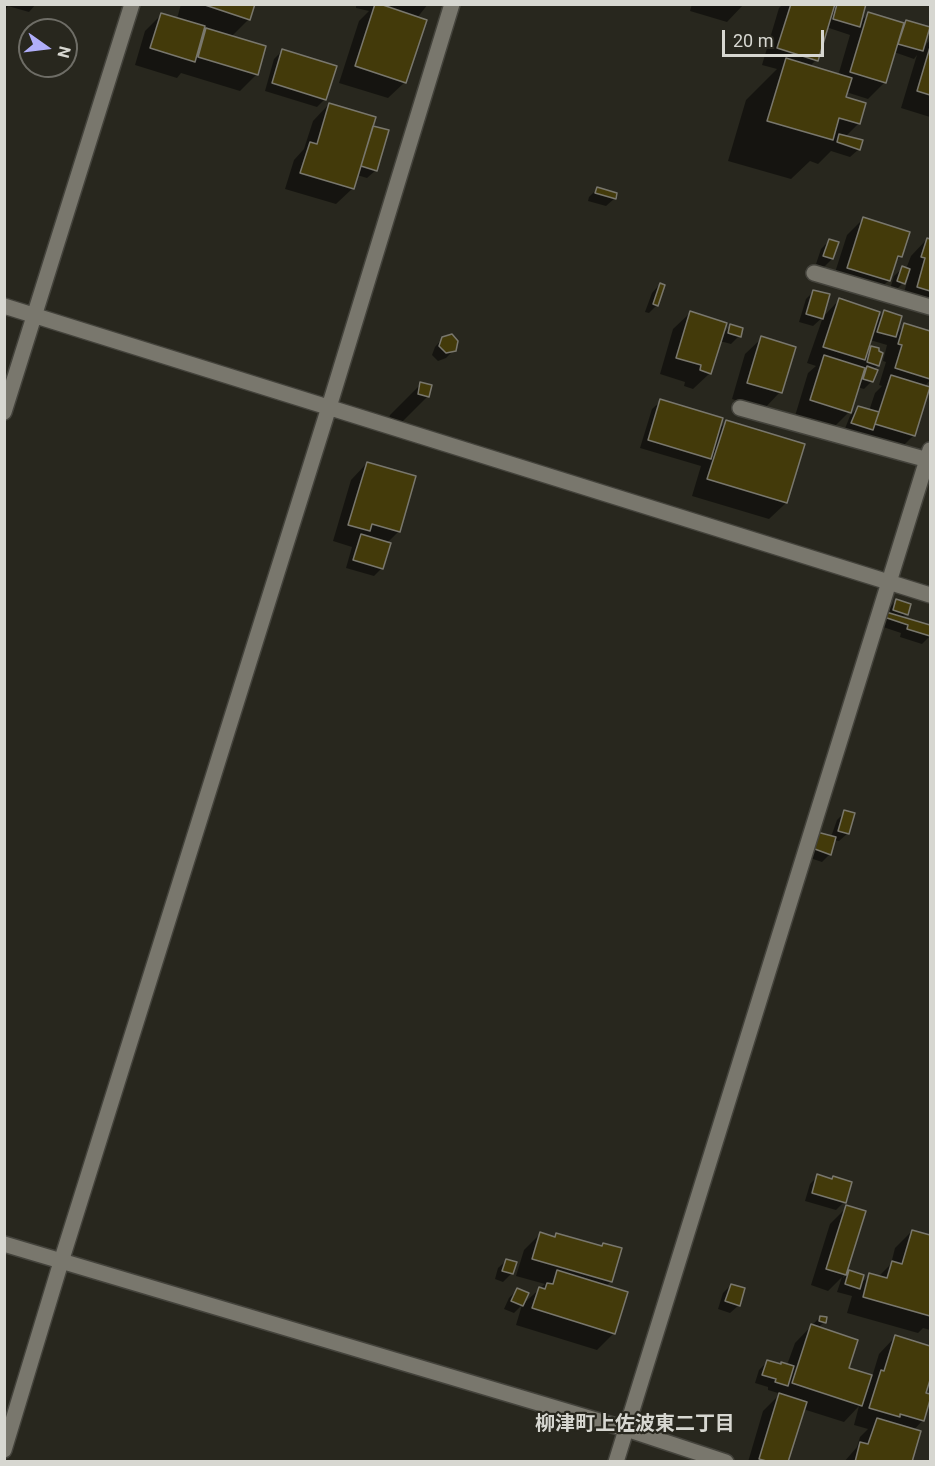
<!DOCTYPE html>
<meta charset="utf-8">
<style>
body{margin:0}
#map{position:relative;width:935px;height:1466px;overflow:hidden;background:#28271e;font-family:Roboto,sans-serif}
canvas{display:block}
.frame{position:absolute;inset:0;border:6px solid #d7d7d1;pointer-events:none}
.north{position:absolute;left:18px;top:18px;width:60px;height:60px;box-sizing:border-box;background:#28271e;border:2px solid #6e6d66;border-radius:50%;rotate:104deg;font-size:16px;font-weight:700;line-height:24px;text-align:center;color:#d7d7d1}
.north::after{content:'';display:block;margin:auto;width:21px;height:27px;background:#b0aefa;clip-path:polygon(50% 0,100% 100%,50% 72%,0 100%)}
.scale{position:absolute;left:722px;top:30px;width:102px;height:27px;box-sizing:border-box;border:3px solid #d7d7d1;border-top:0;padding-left:8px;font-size:18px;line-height:21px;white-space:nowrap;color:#d7d7d1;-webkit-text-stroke:4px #28271e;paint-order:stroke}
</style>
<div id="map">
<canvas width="935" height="1466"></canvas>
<div class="frame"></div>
<div class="north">N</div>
<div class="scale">20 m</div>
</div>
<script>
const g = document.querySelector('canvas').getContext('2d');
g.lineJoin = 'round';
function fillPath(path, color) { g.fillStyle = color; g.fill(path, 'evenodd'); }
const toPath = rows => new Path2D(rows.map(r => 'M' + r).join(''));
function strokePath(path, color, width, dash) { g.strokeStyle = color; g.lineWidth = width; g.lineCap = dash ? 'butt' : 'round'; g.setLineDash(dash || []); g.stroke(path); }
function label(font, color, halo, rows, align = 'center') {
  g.font = font + ' Roboto,"Noto Sans JP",sans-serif'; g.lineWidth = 4.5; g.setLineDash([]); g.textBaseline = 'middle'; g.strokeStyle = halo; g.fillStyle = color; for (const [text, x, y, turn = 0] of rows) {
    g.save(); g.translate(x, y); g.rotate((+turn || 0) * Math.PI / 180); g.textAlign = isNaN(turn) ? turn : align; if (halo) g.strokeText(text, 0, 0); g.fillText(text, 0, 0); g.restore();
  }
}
fillPath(toPath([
 [4,4,36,4,29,12,8,6,4,12],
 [181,4,254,4,249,19,231,37,257,74,240,91,181,73,177,78,135,65,145,31,161,15,177,19],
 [204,26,208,28,201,35],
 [356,4,428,4,417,18,405,82,388,98,339,83,359,21,369,11,356,8],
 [692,4,744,4,727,22,690,11],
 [783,4,865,4,859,23,868,14,903,25,907,21,923,48,930,40,930,117,901,108,917,55,914,59,894,52,884,83,868,99,846,92,844,98,864,104,858,124,845,137,859,149,850,157,831,151,818,164,810,161,791,179,728,161,746,100,777,69,762,65,779,8],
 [826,27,850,35,838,76,809,67,816,60],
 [282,51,325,99,317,107,265,91,274,59],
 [329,104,371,127,376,170,367,178,357,175,353,188,336,204,285,189,294,160,304,149,313,121],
 [597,189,615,198,606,206,588,201,589,197],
 [863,219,901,256,894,263,889,280,872,297,831,285,847,235],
 [927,239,930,240,930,312,901,303,909,275,906,274,903,283,895,291,890,289,894,276,903,268,906,269,911,256],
 [829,241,832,259,824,267,816,264,821,249],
 [660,284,657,305,649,313,645,312,652,293],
 [814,291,822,318,839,300,876,320,884,312,895,335,905,325,930,333,930,380,924,387,914,435,897,452,844,431,850,416,858,407,869,411,875,393,882,386,879,385,886,362,883,361,887,345,870,340,865,355,872,348,878,365,873,370,872,381,864,389,857,387,849,412,833,428,795,416,808,373,816,366,807,363,823,317,813,326,799,322,806,299],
 [690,313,721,335,731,326,739,336,731,344,720,341,710,373,693,389,684,386,685,382,660,374,673,329],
 [443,338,454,350,446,358,438,361,432,355,435,347],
 [762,338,780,392,764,409,732,399,745,354],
 [421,384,428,396,397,427,388,424,390,415],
 [661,401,718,430,726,422,786,503,769,519,692,496,701,466,640,448,652,409],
 [367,463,399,531,387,543,382,568,374,576,346,568,352,547,333,541,351,480],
 [896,601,906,614,902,618,930,627,930,636,922,644,900,637,901,633,877,625,888,609],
 [845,812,848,833,839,841,834,840,830,854,822,862,804,856,809,841,831,837,837,820],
 [818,1176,831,1180,833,1178,844,1202,836,1210,805,1201,810,1184],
 [847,1207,864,1212,843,1278,849,1272,859,1285,870,1275,878,1277,891,1264,895,1248,912,1231,930,1237,930,1330,923,1328,918,1333,847,1313,852,1296,837,1292,842,1277,828,1291,811,1285,830,1224],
 [541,1233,554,1238,557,1235,600,1247,603,1244,620,1249,610,1282,605,1287,614,1333,597,1350,516,1325,522,1305,545,1284,516,1276,524,1250],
 [507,1260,515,1263,511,1274,503,1282,495,1279,498,1268],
 [731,1285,739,1305,730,1313,718,1309,723,1293],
 [517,1290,522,1305,514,1313,504,1309,509,1298],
 [820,1317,824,1322,818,1328,847,1369,872,1377,879,1354,895,1337,930,1348,930,1375,925,1394,930,1396,923,1420,913,1431,911,1462,844,1462,857,1447,860,1437,868,1429,854,1425,859,1406,844,1422,803,1409,787,1462,748,1462,763,1411,777,1397,778,1393,768,1390,768,1387,755,1383,759,1370,768,1361,787,1365,795,1343]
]), '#0007');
const building = toPath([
 [202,4,255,4,250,20,202,4],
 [375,4,380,4,427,20,406,83,355,66,375,4],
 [791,4,835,4,818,61,777,48,791,4],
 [837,4,866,4,860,27,833,19,837,4],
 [868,12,904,23,886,83,850,72,868,12],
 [161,13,205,26,195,62,150,48,161,13],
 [906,20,930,27,923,51,898,44,906,20],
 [206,28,266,46,258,75,198,57,206,28],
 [930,47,930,95,917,91,930,47],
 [282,49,337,66,326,100,272,83,282,49],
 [786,58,852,78,846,97,866,103,860,124,839,118,833,140,767,121,786,58],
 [329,103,376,117,354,189,300,173,310,142,317,144,329,103],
 [373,126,389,130,377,171,361,166,373,126],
 [839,134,863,140,860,150,837,142,839,134],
 [597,187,617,193,616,199,595,193,597,187],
 [863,217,910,232,902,257,898,256,890,281,847,268,863,217],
 [927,238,930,239,930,291,917,287,925,258,921,257,927,238],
 [829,239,839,242,833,259,823,256,829,239],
 [902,266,910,269,905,284,897,281,902,266],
 [660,283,665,285,658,306,653,304,660,283],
 [813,290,830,294,823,319,806,314,813,290],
 [839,298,880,312,865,360,823,347,839,298],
 [884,310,902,316,896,337,877,332,884,310],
 [690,311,727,323,711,374,700,370,701,365,676,358,690,311],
 [904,323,930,331,930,379,895,368,902,345,898,344,904,323],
 [730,324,743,328,741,337,728,333,730,324],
 [452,334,458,341,456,351,446,353,439,346,442,337,452,334],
 [761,336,796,347,782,393,747,383,761,336],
 [871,346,879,348,879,351,883,353,879,366,867,362,871,346],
 [824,355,865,368,851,413,810,400,824,355],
 [867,366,878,370,873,382,863,379,867,366],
 [891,375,930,387,915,436,875,424,891,375],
 [420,382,432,385,429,397,418,394,420,382],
 [660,399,723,418,711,459,648,440,660,399],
 [858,406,879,412,873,430,851,423,858,406],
 [726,420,805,444,787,503,707,479,726,420],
 [367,462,416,476,400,532,372,524,370,531,348,525,367,462],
 [361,534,391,543,383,569,353,560,361,534],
 [896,599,911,604,908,615,893,610,896,599],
 [886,612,930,625,930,636,907,629,908,625,884,617,886,612],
 [844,810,855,813,849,834,838,831,844,810],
 [817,832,836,837,831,855,812,848,817,832],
 [817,1174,832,1179,833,1176,852,1182,846,1203,812,1193,817,1174],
 [846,1205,866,1211,846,1275,826,1269,846,1205],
 [912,1230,930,1235,930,1316,863,1297,869,1273,887,1278,892,1261,902,1264,912,1230],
 [540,1232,555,1237,556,1233,602,1246,603,1243,622,1248,612,1282,532,1259,540,1232],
 [506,1259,517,1262,513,1274,502,1271,506,1259],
 [557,1270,628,1292,615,1334,532,1308,539,1287,545,1289,547,1283,553,1284,557,1270],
 [849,1270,864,1275,860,1289,845,1284,849,1270],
 [731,1284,745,1288,740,1306,725,1301,731,1284],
 [517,1288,529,1293,523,1306,511,1301,517,1288],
 [820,1316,827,1317,826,1323,819,1321,820,1316],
 [811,1324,858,1340,849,1368,872,1375,862,1406,792,1383,811,1324],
 [895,1335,930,1346,930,1380,926,1393,930,1394,930,1400,924,1421,900,1414,900,1417,869,1408,881,1370,884,1371,895,1335],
 [767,1360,781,1364,781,1362,794,1366,788,1386,775,1382,776,1379,762,1375,767,1360],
 [779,1393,807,1402,788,1462,770,1462,759,1459,779,1393],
 [877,1418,921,1431,912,1462,855,1462,860,1442,868,1444,877,1418]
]);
fillPath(building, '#433a0a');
strokePath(building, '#79776d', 1.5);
const street = toPath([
 [814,273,930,307],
 [4,306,930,595],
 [740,408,928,460],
 [4,412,132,4],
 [4,1244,626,1429,726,1462],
 [4,1450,61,1262,329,407,452,4],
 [616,1462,930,450]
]);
strokePath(street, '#44433c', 18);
strokePath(street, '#79776d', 15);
label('bold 20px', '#d7d7d1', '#28271e', [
 ["柳津町上佐波東二丁目",635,1425]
]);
</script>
